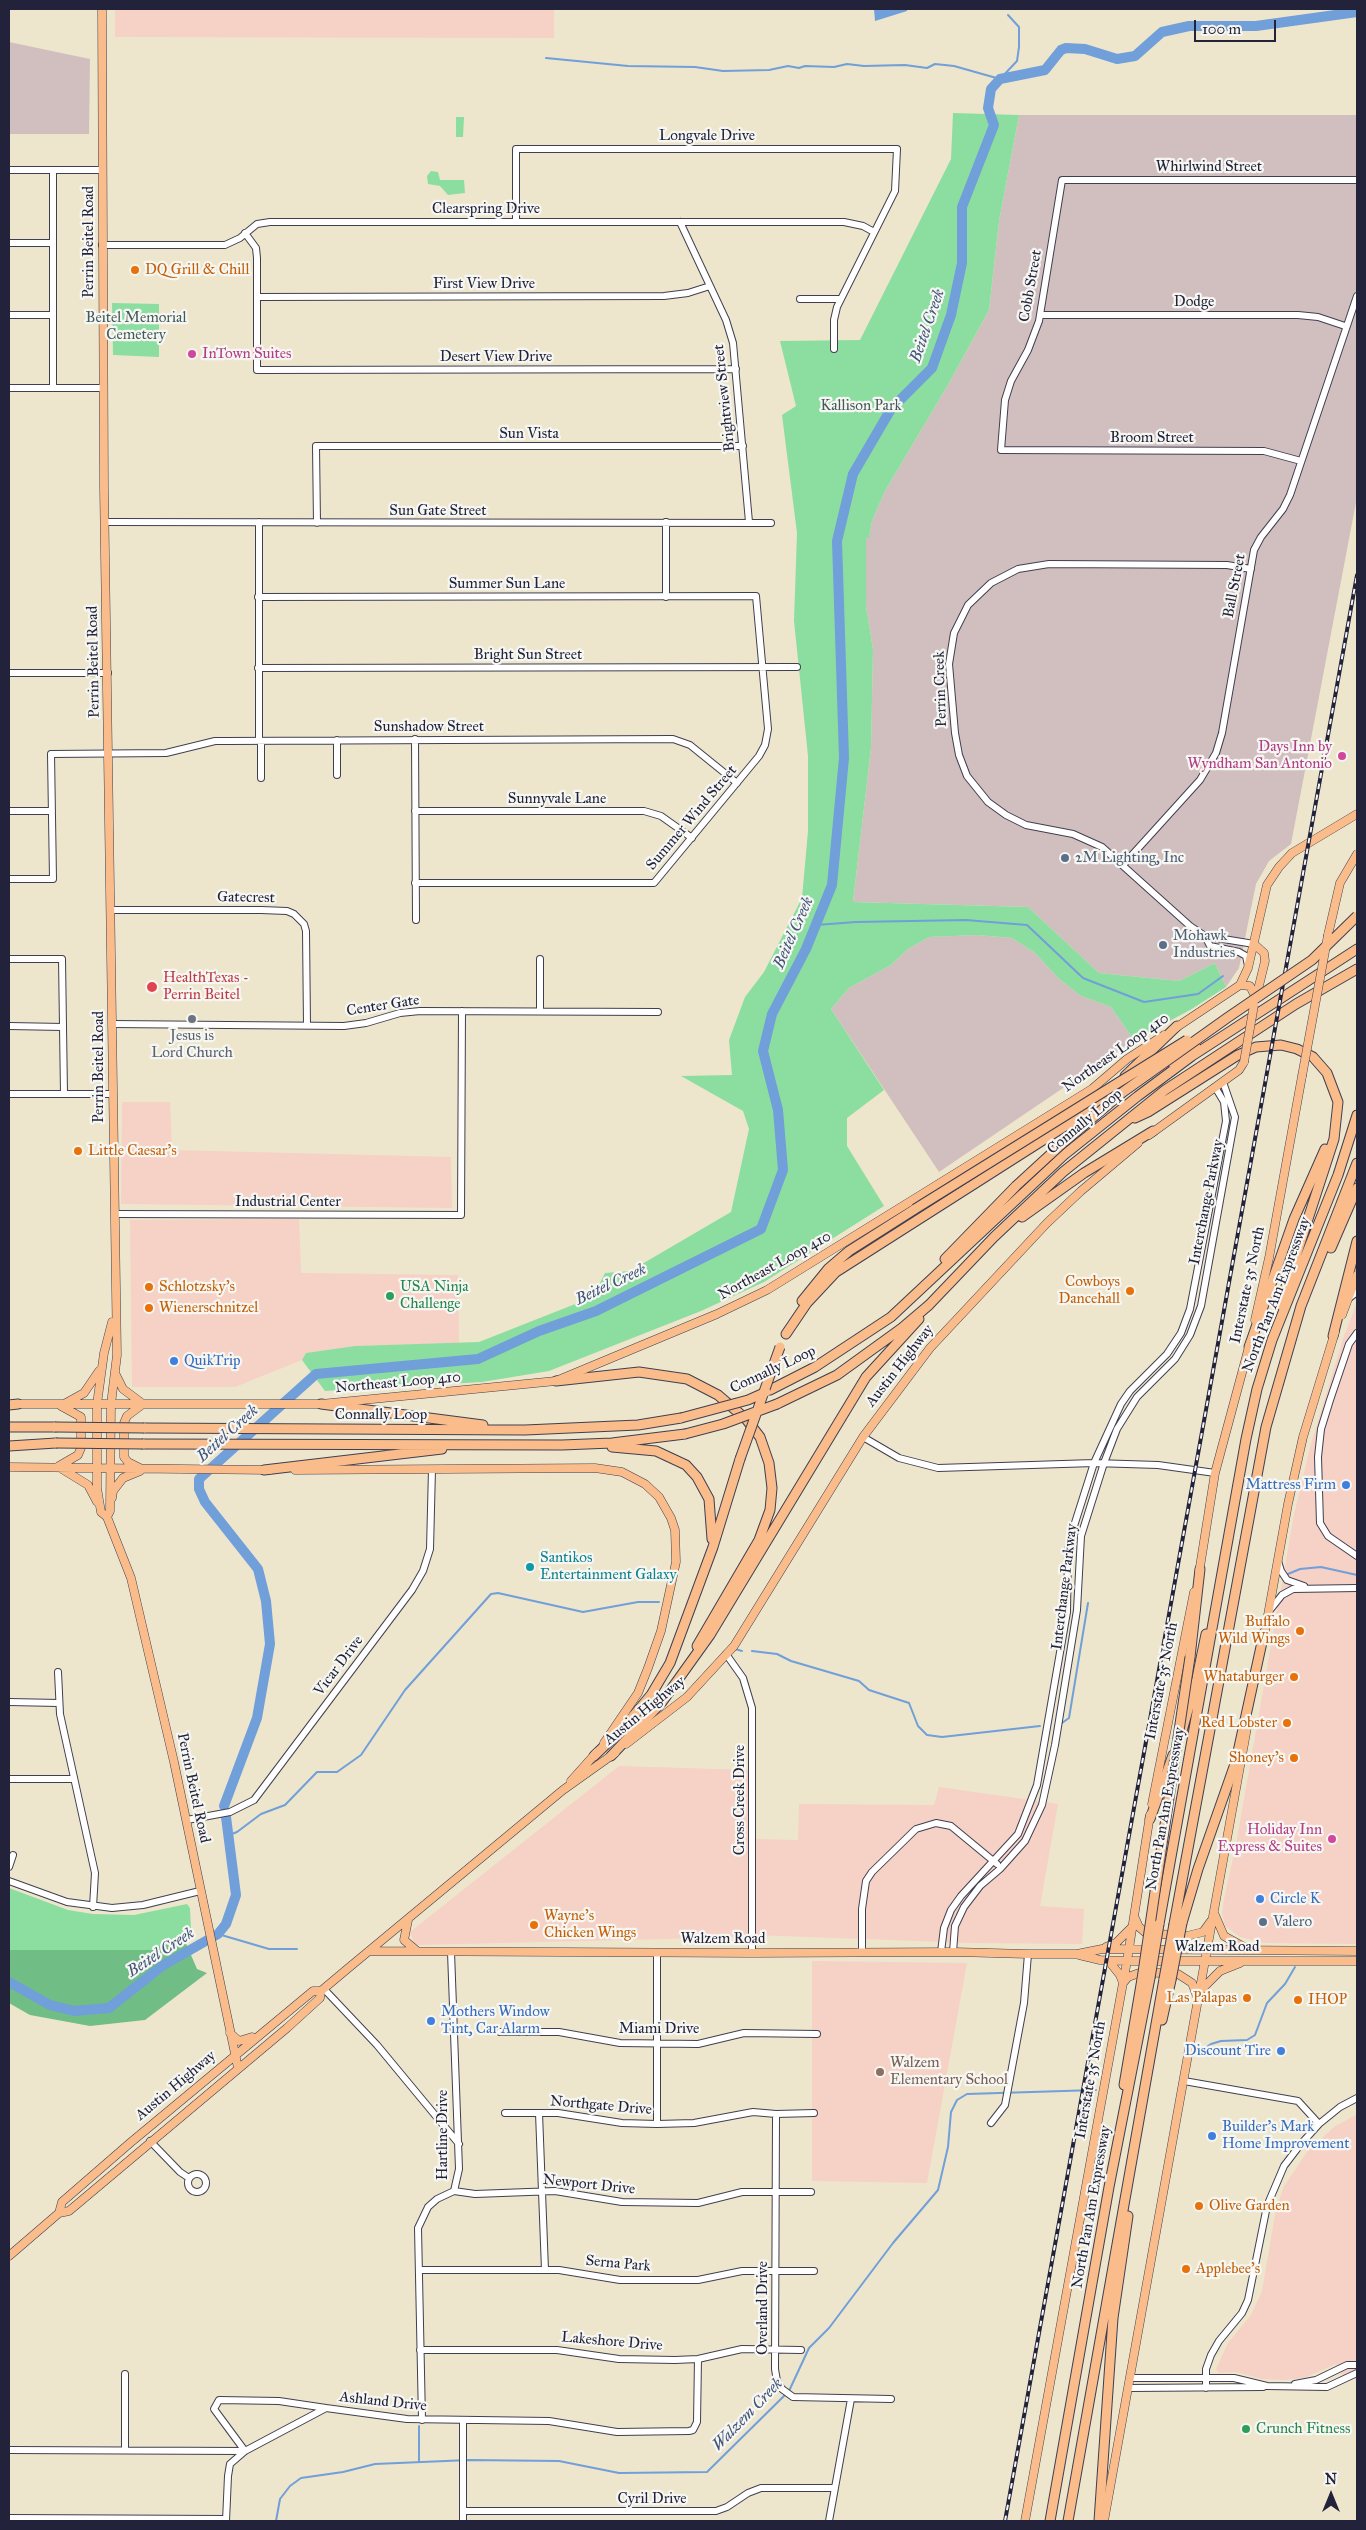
<!DOCTYPE html>
<style>
body{margin:0}
#map{position:relative;width:1366px;height:2530px;overflow:hidden;background:#ede6cc;font-family:"IM FELL Great Primer",serif}
canvas{display:block}
.frame{position:absolute;inset:0;border:10px solid #22223b;pointer-events:none}
.north{position:absolute;left:1306px;top:2470px;width:50px;height:50px;-webkit-text-stroke:4px #f6f6f2;paint-order:stroke;rotate:0deg;font-size:14px;font-weight:700;line-height:20px;text-align:center;color:#22223b}
.north::after{content:'';display:block;margin:auto;width:18px;height:22px;background:#22223b;clip-path:polygon(50% 0,100% 100%,50% 72%,0 100%)}
.scale{position:absolute;left:1194px;top:20px;width:82px;height:22px;box-sizing:border-box;border:2px solid #22223b;border-top:0;padding-left:6px;font-size:15px;line-height:18px;white-space:nowrap;color:#22223b;-webkit-text-stroke:4px #f6f6f2;paint-order:stroke}
</style>
<div id="map">
<canvas width="1366" height="2530"></canvas>
<div class="frame"></div>
<div class="north">N</div>
<div class="scale">100 m</div>
</div>
<script>
const g = document.querySelector('canvas').getContext('2d');
g.lineJoin = 'round';
function fillPath(path, color) { g.fillStyle = color; g.fill(path, 'evenodd'); }
const toPath = rows => new Path2D(rows.map(r => 'M' + r).join(''));
function strokePath(path, color, width, dash) { g.strokeStyle = color; g.lineWidth = width; g.lineCap = dash ? 'butt' : 'round'; g.setLineDash(dash || []); g.stroke(path); }
function label(font, color, halo, rows, align = 'center') {
  g.font = font + ' "IM FELL Great Primer",serif'; g.lineWidth = 4.5; g.setLineDash([]); g.textBaseline = 'middle'; g.strokeStyle = halo; g.fillStyle = color; for (const [text, x, y, turn = 0] of rows) {
    g.save(); g.translate(x, y); g.rotate((+turn || 0) * Math.PI / 180); g.textAlign = isNaN(turn) ? turn : align; if (halo) g.strokeText(text, 0, 0); g.fillText(text, 0, 0); g.restore();
  }
}
fillPath(toPath([
 [115,9,554,9,554,38,115,37],
 [122,1102,170,1102,172,1150,451,1157,452,1208,121,1204],
 [299,1219,301,1273,458,1275,459,1343,355,1346,306,1353,302,1360,235,1387,132,1387,130,1220],
 [1357,1302,1357,1944,1264,1943,1240,1937,1225,1926,1222,1913,1224,1899,1235,1850,1294,1515,1310,1447,1343,1339],
 [619,1766,748,1770,749,1937,415,1945,410,1932],
 [939,1787,1058,1804,1040,1906,1084,1909,1082,1944,971,1943,754,1935,756,1839,798,1840,799,1804,934,1805],
 [812,1961,967,1963,927,2183,812,2181],
 [1357,2114,1357,2378,1346,2382,1336,2364,1304,2378,1284,2380,1262,2379,1236,2372,1219,2373,1216,2369,1228,2343,1251,2315,1262,2291,1276,2209,1284,2186,1307,2152,1334,2127]
]), '#f6d1c5');
fillPath(toPath([
 [9,42,90,59,89,134,9,134],
 [1019,115,1357,115,1357,497,1291,844,1269,861,1256,884,1239,968,1226,987,1215,963,1179,981,1099,973,1028,907,853,902,871,748,873,649,866,606,866,537,869,537,872,521,885,491,949,383,989,310,999,221],
 [977,935,1012,938,1035,953,1059,979,1081,996,1111,1007,1134,1040,939,1172,831,1009,849,988,891,965,908,949,929,937]
]), '#d1bfbf');
fillPath(toPath([
 [953,113,1019,115,999,221,989,310,949,383,885,491,872,521,869,538,866,538,866,606,873,649,871,748,853,902,1028,907,1099,973,1179,981,1215,963,1226,987,1190,1010,1134,1040,1111,1007,1081,996,1059,979,1035,953,1012,938,977,935,929,937,908,949,891,965,849,988,831,1009,884,1090,847,1118,847,1146,884,1206,764,1282,701,1311,549,1371,482,1382,325,1391,302,1360,306,1353,355,1346,479,1342,593,1297,605,1273,630,1271,731,1212,749,1129,743,1111,681,1076,732,1075,729,1040,745,997,764,972,802,898,808,831,808,756,794,621,797,533,782,415,796,406,780,341,860,340,951,159],
 [456,117,464,117,463,137,456,137],
 [431,171,438,172,440,180,464,180,465,193,448,195,440,186,428,184,427,176],
 [112,303,159,304,159,357,113,355],
 [9,1888,68,1910,93,1914,134,1915,187,1904,190,1908,191,1930,152,1950,9,1950]
]), '#8bde9f');
fillPath(toPath([
 [182,1934,197,1969,207,1973,145,2020,90,2026,30,2015,9,2003,9,1950,152,1950]
]), '#70bd86');
fillPath(toPath([
 [874,9,907,9,907,11,875,21]
]), '#709fd9');
strokePath(toPath([
 [546,58,628,66,695,67,723,71,769,70,788,66,799,68,805,66,834,67,847,64,864,66,905,65,927,68,935,64,954,66,1000,79,1017,61,1019,47,1019,27,1008,15],
 [816,925,856,922,966,920,1027,925,1083,978,1144,1002,1198,994,1223,976],
 [1288,1574,1300,1569,1321,1567,1357,1575],
 [735,1649,742,1651],
 [752,1651,777,1654,791,1661,859,1681,869,1690,909,1703,918,1726,927,1735,942,1737,1040,1726],
 [1062,1723,1069,1718,1088,1603],
 [227,1836,237,1832,261,1814,285,1805,317,1772,337,1772,361,1755,405,1690,491,1594,498,1593,583,1612,638,1602,659,1602],
 [218,1934,269,1949,297,1949],
 [1195,2055,1211,2044,1221,2041,1247,2040,1255,2035,1267,2003,1285,1984,1295,1967],
 [789,2391,809,2348,829,2328,893,2243,938,2190,948,2147,951,2112,957,2100,967,2094,1096,2090],
 [419,2461,419,2426],
 [276,2521,280,2499,290,2486,301,2478,343,2472,375,2464,469,2460,559,2461,619,2473,707,2472,786,2394]
]), '#709fd9', 2);
strokePath(toPath([
 [224,1806,257,1718,270,1644,266,1601,258,1569,205,1502,199,1489,199,1479,316,1374,478,1359,539,1331,596,1311,761,1229,783,1170,778,1110,763,1051,772,1014,806,949,832,885,844,758,837,541,853,474,891,409,932,368,951,315,962,263,962,207,994,125,988,108,991,89,1000,79,1045,70,1061,50,1066,48,1085,49,1117,59,1135,56,1162,32,1189,26,1256,26,1357,12],
 [9,1982,50,2005,74,2011,109,2008,162,1966,218,1934,226,1924,236,1895,226,1817]
]), '#709fd9', 10);
const minor = toPath([
 [9,170,102,170],
 [516,222,516,149,897,149,895,191,837,307,834,320,834,349],
 [680,222,726,320,733,343,749,522],
 [245,233,256,248,257,258,257,370,736,369],
 [9,243,53,243],
 [102,245,225,245,240,238,257,224,270,222,844,222,863,226,874,232],
 [257,297,664,296,688,293,710,286],
 [800,299,840,299],
 [9,315,53,315],
 [1040,315,1298,315,1318,317,1345,326],
 [9,388,104,388],
 [53,388,53,170],
 [1301,461,1264,451,1001,450,1005,400,1011,381,1028,350,1039,321,1062,180,1357,180],
 [105,522,771,523],
 [317,523,316,446,743,446],
 [1251,569,1227,565,1049,564,1018,569,991,583,968,605,954,633,949,664,955,733,959,755,967,776,988,802,1006,815,1026,825,1073,834,1102,847,1190,926,1205,936,1254,944],
 [258,597,756,596,768,729,765,745,759,756,654,883,415,883],
 [666,597,666,522],
 [258,668,797,667],
 [9,673,108,673],
 [415,739,416,920],
 [259,741,259,522],
 [261,741,261,778],
 [337,775,337,740],
 [9,811,52,811],
 [415,811,644,811,661,816,692,838],
 [1123,865,1200,780,1216,753,1222,733,1254,550,1261,537,1283,509,1290,495,1357,296],
 [9,879,53,879,51,754,166,753,215,741,226,741,673,739,690,745,737,783],
 [111,910,261,910,287,911,294,914,304,924,306,931,307,1025],
 [1205,936,1210,946,1239,952,1246,956,1248,966],
 [9,959,62,959,64,1094],
 [540,1011,540,959],
 [112,1024,344,1026,366,1023,400,1013,420,1011,658,1012],
 [9,1026,63,1027],
 [9,1094,113,1094],
 [115,1214,461,1215,462,1011],
 [1348,1299,1357,1292],
 [1357,1333,1349,1344,1330,1400,1321,1429,1318,1457,1320,1523,1328,1536,1357,1556],
 [863,1437,899,1458,938,1468,1094,1463,1158,1465,1215,1473],
 [1278,1561,1281,1571,1287,1580,1304,1586],
 [1270,1610,1282,1595,1293,1589,1357,1588],
 [726,1654,743,1678,752,1708,752,1953],
 [58,1672,60,1714,95,1873,93,1907],
 [9,1702,59,1703],
 [9,1779,74,1779],
 [187,1820,230,1812,254,1800,412,1590,423,1571,430,1549,432,1469],
 [9,1867,13,1855],
 [9,1881,67,1902,112,1908,143,1905,200,1891],
 [941,1952,944,1928,951,1910,961,1896,1018,1834,1037,1785,1067,1612,1068,1550,1074,1526,1094,1463,1121,1404,1130,1391,1167,1354,1181,1333,1190,1309,1226,1121,1224,1102,1215,1087],
 [953,1952,955,1926,964,1907,980,1886,1000,1869,1025,1841,1042,1805,1055,1745,1077,1610,1081,1536,1104,1463,1117,1429,1137,1397,1175,1359,1190,1335,1201,1306,1235,1117,1223,1082],
 [657,1953,657,2124],
 [862,1953,862,1909,866,1881,872,1872,916,1829,936,1823,951,1826,997,1864],
 [324,1989,377,2045,459,2144],
 [500,2032,559,2032,620,2043,698,2044,744,2033,817,2034],
 [1184,2081,1298,2101,1319,2124],
 [505,2113,558,2113,622,2123,657,2124,694,2123,753,2112,776,2114,814,2113],
 [539,2113,545,2270],
 [776,2114,775,2369,777,2381,782,2389,793,2397,891,2399],
 [991,2123,1005,2105,1024,2003,1028,1954],
 [150,2141,180,2172,189,2178],
 '188 2183a9 9 0 1 1 18 0a9 9 0 1 1-18 0Z',
 [454,2191,475,2194,555,2191,622,2202,698,2203,742,2192,811,2192],
 [419,2270,559,2270,620,2280,698,2280,742,2271,814,2271],
 [420,2350,557,2350,619,2359,675,2360,698,2359,742,2349,801,2350],
 [1131,2378,1234,2378,1267,2386,1327,2387,1357,2373],
 [1295,2384,1316,2380,1347,2365,1357,2365],
 [1129,2388,1263,2387],
 [1206,2388,1206,2369,1211,2355,1219,2341,1242,2313,1248,2300,1267,2206,1284,2166,1300,2145,1319,2124,1340,2107,1357,2098],
 [422,2420,418,2228,428,2207,437,2199,454,2191,459,2169,451,1952],
 [125,2449,125,2374],
 [9,2450,245,2451],
 [245,2451,214,2409,219,2400,279,2401,326,2408],
 [463,2511,716,2511,727,2507,748,2493,761,2488,835,2488],
 [9,2518,226,2519],
 [226,2521,228,2476,230,2464,245,2451,326,2408,407,2419,549,2421,617,2432,689,2431,693,2430,697,2422,698,2359],
 [463,2521,463,2421],
 [829,2521,851,2399]
]);
const major = toPath([
 [102,9,104,488,117,1355,111,1404,110,1511,107,1517],
 [1328,935,1340,883,1357,854],
 [1254,944,1264,953,1265,961,1256,998],
 [1240,985,1250,986,1256,998],
 [1174,1029,1240,985,1248,968,1267,885,1279,867,1292,853,1357,814],
 [1149,1135,1239,1070,1244,1062],
 [1342,1315,1357,1275],
 [1255,1320,1269,1258,1302,1076],
 [112,1322,104,1353,97,1404,97,1488,101,1512,107,1517,131,1578,174,1762,238,2068],
 [115,1373,123,1389,143,1404],
 [66,1403,84,1393,99,1371],
 [13,1404,321,1404,556,1381,717,1314,767,1290,1092,1089,1127,1059,1164,1035],
 [59,1466,78,1455,81,1448,81,1417,61,1406],
 [9,1467,269,1470],
 [140,1468,128,1462,124,1457,124,1423,127,1416,143,1404],
 [62,1469,88,1485,97,1502],
 [295,1470,595,1468,622,1472,645,1484,659,1497,671,1518,675,1530,676,1562,661,1631,648,1668,638,1693,604,1743],
 [112,1498,113,1491,123,1478,140,1471],
 [1199,1573,1215,1473,1250,1343],
 [1264,1637,1288,1504,1303,1437,1335,1332],
 [626,1744,687,1697,734,1646,863,1437,930,1348,1047,1223,1081,1191,1138,1143],
 [571,1781,597,1752],
 [1152,1804,1194,1592],
 [1215,1915,1224,1936,1244,1947],
 [1135,1918,1139,1927,1146,1933,1187,1936,1203,1932,1211,1921],
 [408,1920,404,1940,417,1951],
 [1106,1947,1116,1943,1132,1927],
 [369,1951,752,1953,955,1952,1028,1954,1077,1954,1102,1949,1357,1951],
 [1079,1955,1100,1960,1127,1961,1357,1961],
 [1108,1960,1120,1975,1123,1983],
 [1123,1983,1128,1977,1142,1972,1178,1974,1192,1983,1198,1999],
 [1201,1990,1220,1971,1240,1963],
 [230,2033,239,2041,252,2037],
 [59,2213,62,2202,130,2143,313,1991,321,1991],
 [9,2256,59,2213,69,2211,287,2028,320,1998,321,1991,346,1970,563,1790,615,1753],
 [1025,2521,1127,1961,1150,1815],
 [1104,2521,1248,1722]
]);
const highway = toPath([
 [1170,1062,1196,1047],
 [1125,1076,1177,1026],
 [1135,1118,1148,1112,1238,1055,1256,1047,1281,1045,1297,1049,1313,1057,1327,1073,1338,1102,1334,1139,1280,1305],
 [1022,1217,1084,1173,1153,1131],
 [1331,1248,1357,1188],
 [945,1259,1016,1186],
 [802,1301,828,1269,849,1251,915,1209],
 [786,1334,807,1303,836,1272,1120,1091],
 [1333,1336,1357,1241],
 [1249,1347,1294,1219,1325,1149],
 [556,1381,639,1372,687,1379,718,1395,746,1419,760,1437,769,1463,772,1488,770,1510,759,1540,697,1646],
 [770,1390,815,1367,891,1317,1064,1155,1138,1096,1192,1056,1357,949],
 [321,1404,483,1425],
 [777,1404,837,1375,902,1328,929,1305,994,1237,1063,1172,1165,1090,1296,1004,1357,969],
 [9,1405,18,1404],
 [9,1427,55,1427],
 [144,1428,525,1430,638,1425,681,1418],
 [143,1444,562,1445,612,1443,685,1434],
 [9,1446,56,1443],
 [612,1447,656,1451,686,1465,697,1477,709,1499,712,1539],
 [264,1470,442,1449],
 [1190,1657,1200,1569],
 [1182,1731,1197,1678,1206,1634],
 [594,1756,624,1727,651,1695,670,1663,713,1547,740,1459],
 [611,1756,662,1702,710,1635,866,1377,919,1319],
 [1150,1819,1173,1755],
 [1182,1923,1198,1869,1236,1761,1264,1633],
 [1159,1924,1246,1439,1257,1389,1272,1340,1338,1175,1357,1115],
 [1174,1924,1266,1427,1301,1306,1357,1163],
 [1162,2020,1171,1980],
 [1124,2085,1142,1979],
 [1050,2521,1109,2187,1150,1978],
 [1068,2521,1164,1979],
 [1099,2521,1113,2318,1128,2216]
]);
strokePath(minor, '#403f51', 8);
strokePath(major, '#403f51', 9);
strokePath(highway, '#403f51', 11);
strokePath(minor, '#fff', 6);
strokePath(major, '#f9bc8a', 8);
strokePath(highway, '#f9bc8a', 9);
const rail = toPath([
 [1005,2521,1357,575]
]);
strokePath(rail, '#22223b', 4);
strokePath(rail, '#f6f6f2', 2, [5.5]);
const majorBridge = toPath([
 [1244,1062,1254,1005],
 [1302,1076,1328,935]
]);
const highwayBridge = toPath([
 [1016,1186,1065,1141,1123,1092,1227,1018,1312,960,1357,916],
 [915,1209,1187,1040],
 [681,1418,748,1400,766,1392],
 [55,1427,144,1428],
 [685,1434,723,1424,777,1404],
 [56,1443,143,1444],
 [740,1459,780,1347],
 [1150,1978,1159,1924],
 [1142,1979,1190,1657],
 [1164,1979,1174,1924],
 [1171,1980,1182,1923]
]);
strokePath(majorBridge, '#403f51', 9, []);
strokePath(highwayBridge, '#403f51', 11, []);
strokePath(majorBridge, '#f9bc8a', 8);
strokePath(highwayBridge, '#f9bc8a', 9);
for (const [x, y, r, color] of [
 [135,270,5,"#e8710a"],
 [192,354,5,"#d1479c"],
 [1342,756,5,"#d1479c"],
 [1065,858,5,"#5c6f8a"],
 [1163,945,5,"#5c6f8a"],
 [152,987,6,"#e0444e"],
 [192,1019,5,"#6b7280"],
 [78,1151,5,"#e8710a"],
 [149,1287,5,"#e8710a"],
 [1130,1291,5,"#e8710a"],
 [390,1296,5,"#2e9e5b"],
 [149,1308,5,"#e8710a"],
 [174,1361,5,"#3f7fe0"],
 [1346,1485,5,"#3f7fe0"],
 [530,1567,5,"#0f9aa8"],
 [1300,1631,5,"#e8710a"],
 [1294,1677,5,"#e8710a"],
 [1287,1723,5,"#e8710a"],
 [1294,1758,5,"#e8710a"],
 [1332,1839,5,"#d1479c"],
 [1260,1899,5,"#3f7fe0"],
 [1263,1922,5,"#5c6f8a"],
 [534,1925,5,"#e8710a"],
 [1247,1998,5,"#e8710a"],
 [1298,2000,5,"#e8710a"],
 [431,2021,5,"#3f7fe0"],
 [1281,2051,5,"#3f7fe0"],
 [880,2072,5,"#8d6e63"],
 [1212,2136,5,"#3f7fe0"],
 [1199,2206,5,"#e8710a"],
 [1186,2269,5,"#e8710a"],
 [1246,2429,5,"#2e9e5b"]
]) { const dot = new Path2D(); dot.arc(x, y, r, 0, 2 * Math.PI); g.fillStyle = color; g.fill(dot); strokePath(dot, '#f6f6f2', 2); }
label('15px', '#22223b', '#f6f6f2', [
 ["Longvale Drive",707,136],
 ["Whirlwind Street",1209,167],
 ["Clearspring Drive",486,209],
 ["Perrin Beitel Road",89,242,-90],
 ["First View Drive",484,284],
 ["Cobb Street",1031,286,-80],
 ["Dodge",1194,302],
 ["Desert View Drive",496,357],
 ["Brightview Street",725,398,-96],
 ["Sun Vista",529,434],
 ["Broom Street",1152,438],
 ["Sun Gate Street",438,511],
 ["Summer Sun Lane",507,584],
 ["Ball Street",1235,586,-79],
 ["Bright Sun Street",528,655],
 ["Perrin Beitel Road",94,662,-91],
 ["Perrin Creek",941,689,-92],
 ["Sunshadow Street",429,727],
 ["Sunnyvale Lane",557,799],
 ["Summer Wind Street",692,818,-50],
 ["Gatecrest",246,898,1],
 ["Center Gate",383,1006,-9],
 ["Northeast Loop 410",1116,1053,-35],
 ["Perrin Beitel Road",99,1067,-90],
 ["Connally Loop",1085,1122,-40],
 ["Industrial Center",288,1202],
 ["Interchange Parkway",1207,1202,-79],
 ["Northeast Loop 410",775,1266,-29],
 ["Interstate 35 North",1248,1285,-78],
 ["North Pan Am Expressway",1277,1295,-69],
 ["Austin Highway",900,1366,-52],
 ["Connally Loop",773,1370,-25],
 ["Northeast Loop 410",398,1383,-5],
 ["Connally Loop",381,1415],
 ["Interchange Parkway",1065,1587,-83],
 ["Vicar Drive",339,1666,-53],
 ["Interstate 35 North",1162,1681,-79],
 ["Austin Highway",645,1711,-39],
 ["Perrin Beitel Road",193,1788,78],
 ["Cross Creek Drive",740,1800,-90],
 ["North Pan Am Expressway",1166,1809,-80],
 ["Walzem Road",723,1939],
 ["Walzem Road",1217,1947],
 ["Miami Drive",659,2029],
 ["Interstate 35 North",1091,2080,-80],
 ["Austin Highway",176,2086,-40],
 ["Northgate Drive",601,2106,5],
 ["Hartline Drive",443,2135,-90],
 ["Newport Drive",589,2185,6],
 ["North Pan Am Expressway",1092,2207,-80],
 ["Serna Park",618,2264,5],
 ["Overland Drive",763,2308,-90],
 ["Lakeshore Drive",612,2342,5],
 ["Ashland Drive",383,2402,6],
 ["Cyril Drive",652,2499]
]);
label('15px', '#c56008', '#f6f6f2', [
 ["DQ Grill & Chill",145,270],
 ["Little Caesar's",88,1151],
 ["Cowboys",1120,1282,"right"],
 ["Dancehall",1120,1299,"right"],
 ["Schlotzsky's",159,1287],
 ["Wienerschnitzel",159,1308],
 ["Buffalo",1290,1622,"right"],
 ["Wild Wings",1290,1639,"right"],
 ["Whataburger",1284,1677,"right"],
 ["Red Lobster",1277,1723,"right"],
 ["Shoney's",1284,1758,"right"],
 ["Wayne's",544,1916],
 ["Chicken Wings",544,1933],
 ["Las Palapas",1237,1998,"right"],
 ["IHOP",1308,2000],
 ["Olive Garden",1209,2206],
 ["Applebee's",1196,2269]
], 'left');
label('15px', '#425a59', '#f6f6f2', [
 ["Beitel Memorial",136,318],
 ["Cemetery",136,335],
 ["Kallison Park",861,406]
]);
label('15px', '#b23c85', '#f6f6f2', [
 ["InTown Suites",202,354,"left"],
 ["Days Inn by",1332,747],
 ["Wyndham San Antonio",1332,764],
 ["Holiday Inn",1322,1830],
 ["Express & Suites",1322,1847]
], 'right');
label('15px', '#4e5e75', '#f6f6f2', [
 ["2M Lighting, Inc",1075,858],
 ["Mohawk",1173,936],
 ["Industries",1173,953],
 ["Valero",1273,1922]
], 'left');
label('15px', '#be3a42', '#f6f6f2', [
 ["HealthTexas -",163,978],
 ["Perrin Beitel",163,995]
], 'left');
label('15px', '#5b616d', '#f6f6f2', [
 ["Jesus is",192,1036],
 ["Lord Church",192,1053]
]);
label('15px', '#27864d', '#f6f6f2', [
 ["USA Ninja",400,1287],
 ["Challenge",400,1304],
 ["Crunch Fitness",1256,2429]
], 'left');
label('15px', '#366cbe', '#f6f6f2', [
 ["QuikTrip",184,1361],
 ["Mattress Firm",1336,1485,"right"],
 ["Circle K",1270,1899],
 ["Mothers Window",441,2012],
 ["Tint, Car Alarm",441,2029],
 ["Discount Tire",1271,2051,"right"],
 ["Builder's Mark",1222,2127],
 ["Home Improvement",1222,2144]
], 'left');
label('15px', '#0d838f', '#f6f6f2', [
 ["Santikos",540,1558],
 ["Entertainment Galaxy",540,1575]
], 'left');
label('15px', '#785e54', '#f6f6f2', [
 ["Walzem",890,2063],
 ["Elementary School",890,2080]
], 'left');
label('italic 16px', '#41547a', '#f6f6f2', [
 ["Beitel Creek",928,326,-71],
 ["Beitel Creek",794,933,-66],
 ["Beitel Creek",611,1285,-25],
 ["Beitel Creek",228,1434,-42],
 ["Beitel Creek",161,1953,-33],
 ["Walzem Creek",748,2415,-46]
]);
</script>
